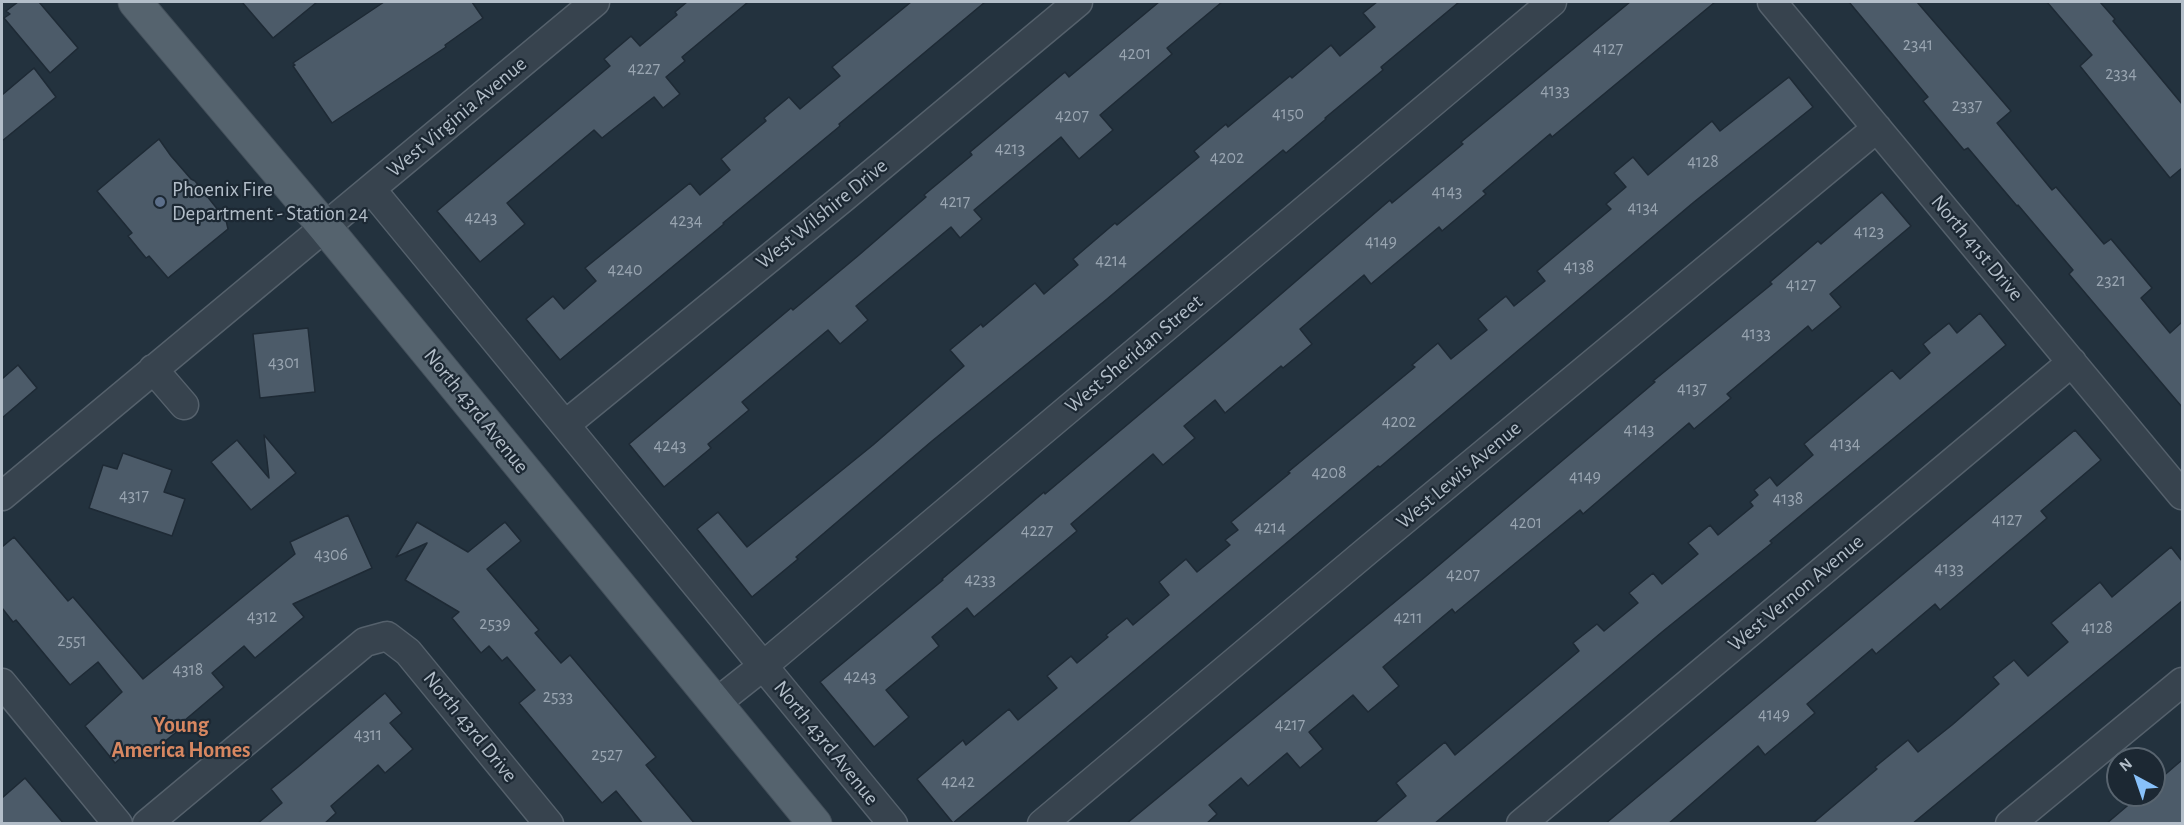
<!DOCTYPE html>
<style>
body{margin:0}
#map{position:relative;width:2184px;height:825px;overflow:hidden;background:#23323e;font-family:"Alegreya Sans",sans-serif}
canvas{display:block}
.frame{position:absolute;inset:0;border:3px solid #b3bec9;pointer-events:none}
.north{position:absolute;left:2106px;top:747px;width:60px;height:60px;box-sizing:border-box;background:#1c2833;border:2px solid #58646f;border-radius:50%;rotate:320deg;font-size:16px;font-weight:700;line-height:24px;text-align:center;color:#b3bec9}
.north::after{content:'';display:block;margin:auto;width:21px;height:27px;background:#88c1fa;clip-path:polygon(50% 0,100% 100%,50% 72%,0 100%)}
</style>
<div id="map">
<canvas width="2184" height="825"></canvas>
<div class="frame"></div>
<div class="north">N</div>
</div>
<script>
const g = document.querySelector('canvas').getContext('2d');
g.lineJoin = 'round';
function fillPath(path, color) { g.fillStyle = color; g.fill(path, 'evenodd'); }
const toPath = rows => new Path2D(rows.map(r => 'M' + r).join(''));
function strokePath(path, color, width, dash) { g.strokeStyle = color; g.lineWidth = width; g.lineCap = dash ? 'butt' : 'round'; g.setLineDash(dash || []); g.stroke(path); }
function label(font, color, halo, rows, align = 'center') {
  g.font = font + ' "Alegreya Sans",sans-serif'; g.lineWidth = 4.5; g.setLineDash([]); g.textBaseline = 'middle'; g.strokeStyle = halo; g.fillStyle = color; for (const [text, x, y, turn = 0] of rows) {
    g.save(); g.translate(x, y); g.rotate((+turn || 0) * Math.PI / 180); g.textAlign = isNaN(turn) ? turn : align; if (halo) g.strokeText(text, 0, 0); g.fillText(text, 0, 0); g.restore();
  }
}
const building = toPath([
 [18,2,39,2,78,48,50,73,4,18,10,14,6,11,18,2],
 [242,2,317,2,273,38,242,2],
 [384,2,472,2,483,18,445,45,446,47,332,123,293,66,295,65,293,63,384,2],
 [687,2,748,2,682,57,685,61,666,77,680,94,663,108,654,97,602,138,594,130,507,203,525,224,480,262,437,211,610,66,604,59,631,36,640,46,677,15,675,12,687,2],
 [911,2,985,2,839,124,840,126,799,160,723,223,724,224,560,360,526,319,553,296,564,309,596,281,585,268,690,183,700,195,730,170,721,159,766,121,764,118,789,97,800,109,840,76,832,67,911,2],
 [1159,2,1222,2,1167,48,1172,54,1100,115,1113,130,1079,159,1061,137,974,210,982,219,960,238,951,227,856,306,868,320,840,344,828,330,742,402,749,410,708,444,711,448,664,487,629,444,791,308,793,310,859,255,926,197,924,195,972,155,970,152,1065,72,1069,77,1159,2],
 [1377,2,1459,2,1381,67,1383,70,1325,118,1326,119,1286,153,1283,150,1107,299,932,441,796,557,798,559,752,597,697,529,718,512,747,547,873,445,964,366,950,350,981,324,983,327,1035,283,1044,294,1078,265,1073,259,1115,223,1117,225,1199,157,1194,151,1226,124,1228,127,1290,76,1292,78,1331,45,1340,56,1375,27,1363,13,1377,2],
 [1630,2,1715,2,1552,137,1550,134,1483,191,1486,194,1442,231,1439,227,1371,284,1364,275,1300,329,1312,344,1283,368,1281,366,1225,413,1215,400,1184,426,1195,438,1163,465,1153,454,1071,524,1077,531,974,617,967,608,932,637,939,646,886,690,909,717,874,747,820,682,943,580,942,579,1044,492,1045,494,1229,339,1390,200,1392,203,1463,144,1461,142,1630,2],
 [1849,2,1917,2,2011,111,1997,123,2052,190,2056,187,2104,244,2111,239,2152,288,2141,298,2170,333,2182,322,2182,407,2069,274,2073,270,2018,205,2017,206,1968,148,1964,150,1923,101,1928,97,1849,2],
 [2047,2,2100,2,2115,19,2113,21,2182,104,2182,168,2170,178,2080,66,2092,55,2047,2],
 [34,68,56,97,2,141,2,95,34,68],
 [1789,77,1813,107,1694,202,1380,467,1378,466,953,823,917,779,963,740,966,745,1009,709,1018,720,1057,688,1047,676,1071,656,1077,663,1108,637,1106,635,1127,618,1133,625,1169,595,1159,582,1186,559,1197,572,1230,545,1225,540,1238,530,1231,522,1290,473,1288,472,1415,367,1412,365,1438,343,1451,359,1487,330,1478,319,1506,296,1514,306,1545,281,1537,271,1611,209,1606,204,1626,187,1614,173,1633,157,1648,175,1712,121,1720,131,1789,77],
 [159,139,171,156,191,179,195,181,226,220,228,229,168,278,149,256,146,258,128,236,132,233,97,191,159,139],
 [1882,192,1911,226,1830,294,1841,307,1812,331,1808,326,1727,394,1731,398,1694,429,1689,423,1583,514,1580,510,1455,613,1452,609,1383,667,1399,686,1368,712,1353,695,1309,732,1323,749,1300,768,1287,753,1248,786,1241,778,1209,805,1217,814,1206,824,1126,824,1425,577,1655,382,1653,381,1772,284,1770,282,1818,241,1821,244,1882,192],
 [1980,313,2006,345,1770,541,1772,543,1662,632,1434,824,1373,824,1406,796,1396,783,1445,742,1455,755,1579,651,1573,643,1597,624,1604,631,1638,603,1629,593,1653,573,1662,584,1698,554,1688,543,1710,525,1718,535,1753,506,1750,502,1758,495,1754,490,1770,477,1777,486,1813,455,1804,444,1892,370,1900,379,1930,353,1923,344,1949,323,1957,333,1980,313],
 [308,328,315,392,260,398,253,334,308,328],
 [18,365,37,388,2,418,2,379,18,365],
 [2075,430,2101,460,2041,511,2047,518,1940,610,1935,604,1876,654,1872,649,1807,704,1815,713,1765,755,1758,746,1668,824,1605,824,2075,430],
 [264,435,296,473,251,510,211,462,237,440,269,478,264,435],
 [123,453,172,470,164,492,185,499,172,536,89,508,103,465,117,469,123,453],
 [348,515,372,568,293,604,304,617,255,658,244,646,212,673,224,687,178,726,180,729,152,752,146,745,132,757,128,752,115,763,85,726,122,692,98,662,70,685,16,620,13,622,2,608,2,547,14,537,68,601,73,597,143,679,295,554,290,542,348,515],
 [417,522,468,552,505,522,521,541,487,569,539,630,535,633,561,663,570,655,656,757,646,765,695,824,643,824,616,791,602,803,519,703,535,690,507,657,502,661,489,646,481,653,452,618,459,612,405,580,427,543,396,557,417,522],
 [2171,547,2182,561,2182,601,1912,824,1812,824,1877,769,1875,767,1908,740,1918,752,1952,725,1999,684,1993,677,2014,660,2028,676,2068,642,2051,623,2100,582,2112,597,2171,547],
 [385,693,402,713,390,723,413,749,385,773,378,765,331,806,336,813,324,824,257,824,282,803,271,789,298,767,385,693],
 [2182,760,2182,824,2106,824,2140,795,2154,795,2154,784,2182,760],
 [25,778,64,824,2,824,2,798,25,778]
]);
fillPath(building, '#4c5b69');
strokePath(building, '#1e2a35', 1.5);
const minor = toPath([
 [1772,2,2182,495],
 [371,189,893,824],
 [153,369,184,405],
 [565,425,843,198,1078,2],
 [2,496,595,2],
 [2,683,118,824],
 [715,704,763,666,1552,2],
 [147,824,365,642,387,636,408,652,549,824],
 [1042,824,1368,550,1877,128],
 [1521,824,2072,362],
 [2010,824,2182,682]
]);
const major = toPath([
 [135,2,324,226,815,824]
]);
strokePath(minor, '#55616c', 31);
strokePath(major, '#434f5a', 35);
strokePath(minor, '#37434e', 28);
strokePath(major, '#55636e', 33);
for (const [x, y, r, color] of [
 [160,202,6,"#5c6f8a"]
]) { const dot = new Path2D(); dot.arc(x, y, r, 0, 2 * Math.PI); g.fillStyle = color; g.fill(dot); strokePath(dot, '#1c2833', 2); }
label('18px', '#99a5b1', null, [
 ["2341",1918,45],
 ["4127",1608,49],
 ["4201",1135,54],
 ["4227",644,69],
 ["2334",2121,74],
 ["4133",1555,91],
 ["2337",1967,106],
 ["4150",1288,114],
 ["4207",1072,116],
 ["4213",1010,149],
 ["4202",1227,158],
 ["4128",1703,162],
 ["4143",1447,192],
 ["4217",955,202],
 ["4134",1643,208],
 ["4243",481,218],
 ["4234",686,221],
 ["4123",1869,232],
 ["4149",1381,242],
 ["4214",1111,261],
 ["4138",1579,267],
 ["4240",625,270],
 ["2321",2111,281],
 ["4127",1801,285],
 ["4133",1756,334],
 ["4301",284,363],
 ["4137",1692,389],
 ["4202",1399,422],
 ["4143",1639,430],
 ["4134",1845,444],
 ["4243",670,446],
 ["4208",1329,473],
 ["4149",1585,477],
 ["4317",134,496],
 ["4138",1788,499],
 ["4127",2007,520],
 ["4201",1526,523],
 ["4214",1270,528],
 ["4227",1037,531],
 ["4306",331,555],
 ["4133",1949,569],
 ["4207",1463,575],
 ["4233",980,580],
 ["4312",262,617],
 ["4211",1408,618],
 ["2539",495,624],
 ["4128",2097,628],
 ["2551",72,641],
 ["4318",188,670],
 ["4243",860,677],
 ["2533",558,697],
 ["4149",1774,715],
 ["4217",1290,725],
 ["4311",368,735],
 ["2527",607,755],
 ["4242",958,782]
]);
label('21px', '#b3bec9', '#1c2833', [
 ["West Virginia Avenue",457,117,-40],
 ["West Wilshire Drive",822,214,-39],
 ["North 41st Drive",1977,248,50],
 ["West Sheridan Street",1134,354,-40],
 ["North 43rd Avenue",476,411,51],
 ["West Lewis Avenue",1459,475,-40],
 ["West Vernon Avenue",1796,593,-40],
 ["North 43rd Drive",470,727,51],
 ["North 43rd Avenue",826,743,51]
]);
label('21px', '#b3bec9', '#1c2833', [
 ["Phoenix Fire",172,190],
 ["Department - Station 24",172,214]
], 'left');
label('bold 22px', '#d78761', '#1c2833', [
 ["Young",181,725],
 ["America Homes",181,750]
]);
</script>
